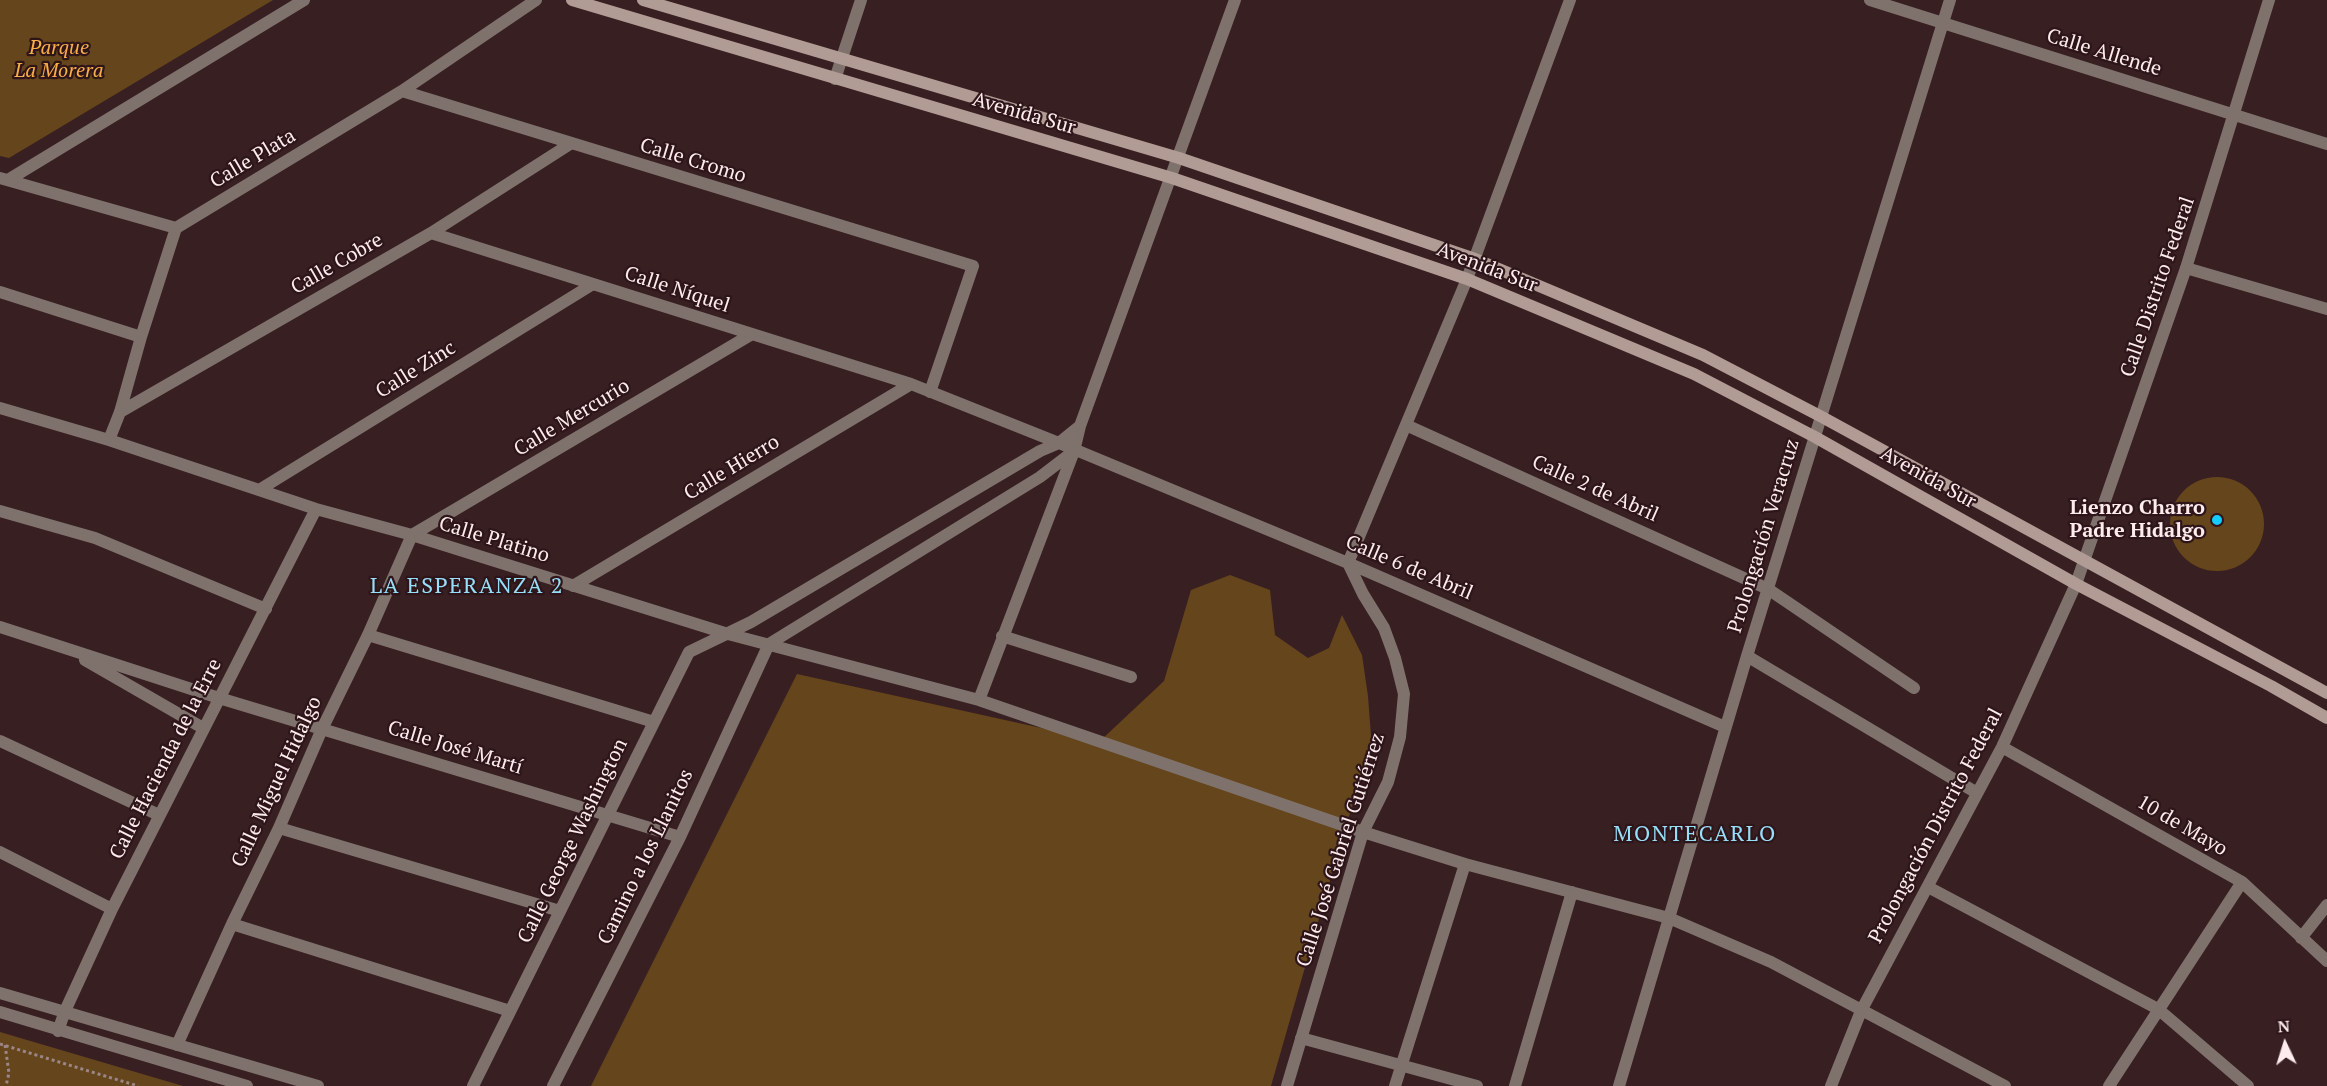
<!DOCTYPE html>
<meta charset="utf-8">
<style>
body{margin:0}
#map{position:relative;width:2327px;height:1086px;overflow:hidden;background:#381f22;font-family:"PT Serif",serif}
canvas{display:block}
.north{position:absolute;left:2255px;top:1014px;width:60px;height:60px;-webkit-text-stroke:4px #2d1519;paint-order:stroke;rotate:356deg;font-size:16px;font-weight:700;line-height:24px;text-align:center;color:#fdebed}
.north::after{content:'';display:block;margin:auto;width:21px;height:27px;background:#fdebed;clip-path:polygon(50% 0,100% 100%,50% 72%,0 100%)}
</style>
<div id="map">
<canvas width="2327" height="1086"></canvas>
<div class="north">N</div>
</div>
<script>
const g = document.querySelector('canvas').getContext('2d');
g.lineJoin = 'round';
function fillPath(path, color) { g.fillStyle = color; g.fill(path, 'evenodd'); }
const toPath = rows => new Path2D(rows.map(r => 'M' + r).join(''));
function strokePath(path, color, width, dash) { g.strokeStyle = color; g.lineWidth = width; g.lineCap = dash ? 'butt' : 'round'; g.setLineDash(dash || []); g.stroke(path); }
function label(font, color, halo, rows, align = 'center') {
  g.font = font + ' "PT Serif",serif'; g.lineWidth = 4.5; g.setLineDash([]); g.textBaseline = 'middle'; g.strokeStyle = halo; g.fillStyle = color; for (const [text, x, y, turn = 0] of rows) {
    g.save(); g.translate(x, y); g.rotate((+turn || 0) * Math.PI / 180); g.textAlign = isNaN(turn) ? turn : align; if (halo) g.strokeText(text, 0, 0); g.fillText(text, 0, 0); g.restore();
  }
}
fillPath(toPath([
 [0,0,273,0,9,158,0,156],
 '2170 524a47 47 0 1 1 94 0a47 47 0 1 1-94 0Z',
 [1230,575,1270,590,1275,635,1308,658,1329,648,1342,615,1362,655,1368,696,1372,749,1345,828,1271,1086,591,1086,797,674,1100,741,1164,681,1191,590],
 [0,1032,183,1086,0,1086]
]), '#65451b');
strokePath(toPath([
 [0,1044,138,1086],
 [5,1045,9,1073,6,1086]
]), '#9b8688', 3, [3, 3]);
strokePath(toPath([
 [1870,0,2327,144],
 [835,79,861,0],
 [402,91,973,266,930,392],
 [0,178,176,228],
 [8,180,304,0],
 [431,233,911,384,1059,443,1348,563,1725,727],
 [2186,268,2327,309],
 [0,292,141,337],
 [0,408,109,440,316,509,412,535,728,634,979,700,1363,832,1465,864,1669,918,1771,962,2005,1086],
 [120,412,431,233,570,144],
 [1406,425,1768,589,1914,688],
 [109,440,120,412,141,337,176,228,402,91,536,0],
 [259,490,593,284],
 [0,511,95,538,266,609],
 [1348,563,1467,279,1570,0],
 [573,586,911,384],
 [0,627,219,698,680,837],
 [368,635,654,722],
 [1002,636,1131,677],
 [1747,656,1977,793],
 [85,660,203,728],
 [979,700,1074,451,1080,426,1235,0],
 [0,741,159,815],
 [2002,747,2242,882,2327,961],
 [279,828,560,911],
 [0,852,112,909],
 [1928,887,2158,1009,2248,1086],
 [232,924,510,1011],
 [2301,938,2327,905],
 [0,993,318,1086],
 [0,1012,247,1086],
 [58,1031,65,1011,112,909,316,509],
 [1301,1038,1477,1086],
 [177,1045,232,924,279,828,322,729,368,635,412,535,752,334],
 [473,1086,689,652,751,622,1040,451,1059,443,1080,426],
 [553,1086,680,837,769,644,1040,477,1074,451],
 [1287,1086,1363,832,1388,782,1400,737,1404,694,1395,658,1384,628,1363,594,1348,563],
 [1395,1086,1465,864],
 [1515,1086,1572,892],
 [1619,1086,1747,656,1950,0],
 [1831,1086,1861,1011,2002,747,2076,584,2186,268,2269,0],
 [2109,1086,2242,882]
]), '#7f726d', 12);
strokePath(toPath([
 [572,0,1172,178,1467,279,1694,374,1815,437,2076,584,2271,686,2327,718],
 [643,0,1179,158,1475,259,1703,355,1822,417,2327,693]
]), '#b19c95', 12);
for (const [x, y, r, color] of [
 [2217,520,6,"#16cafb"]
]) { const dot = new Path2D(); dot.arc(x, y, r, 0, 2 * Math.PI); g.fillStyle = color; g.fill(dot); strokePath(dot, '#2d1519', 2); }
label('italic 20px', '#faae47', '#2d1519', [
 ["Parque",59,48],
 ["La Morera",59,71]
]);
label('20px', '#fdebed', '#2d1519', [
 ["Calle Allende",2104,53,17],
 ["Avenida Sur",1024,114,16],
 ["Calle Plata",253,159,-31],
 ["Calle Cromo",693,161,17],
 ["Calle Cobre",337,264,-30],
 ["Avenida Sur",1487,268,21],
 ["Calle Distrito Federal",2158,287,-71],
 ["Calle Níquel",677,290,18],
 ["Calle Zinc",416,370,-32],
 ["Calle Mercurio",572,418,-31],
 ["Calle Hierro",732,468,-31],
 ["Avenida Sur",1928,478,29],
 ["Calle 2 de Abril",1595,489,24],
 ["Prolongación Veracruz",1764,536,-73],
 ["Calle Platino",494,540,17],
 ["Calle 6 de Abril",1409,568,23],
 ["Calle José Martí",455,748,17],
 ["Calle Hacienda de la Erre",166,759,-63],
 ["Calle Miguel Hidalgo",277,782,-65],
 ["Prolongación Distrito Federal",1936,826,-62],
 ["10 de Mayo",2182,826,30],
 ["Calle George Washington",573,841,-64],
 ["Calle José Gabriel Gutiérrez",1341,850,-72],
 ["Camino a los Llanitos",646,857,-64]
]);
label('bold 20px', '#fdebed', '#2d1519', [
 ["Lienzo Charro",2205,508],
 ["Padre Hidalgo",2205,531]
], 'right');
g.letterSpacing = '1.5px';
label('22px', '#97def9', '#2d1519', [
 ["LA ESPERANZA 2",467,587],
 ["MONTECARLO",1695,835]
]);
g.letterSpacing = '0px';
</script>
